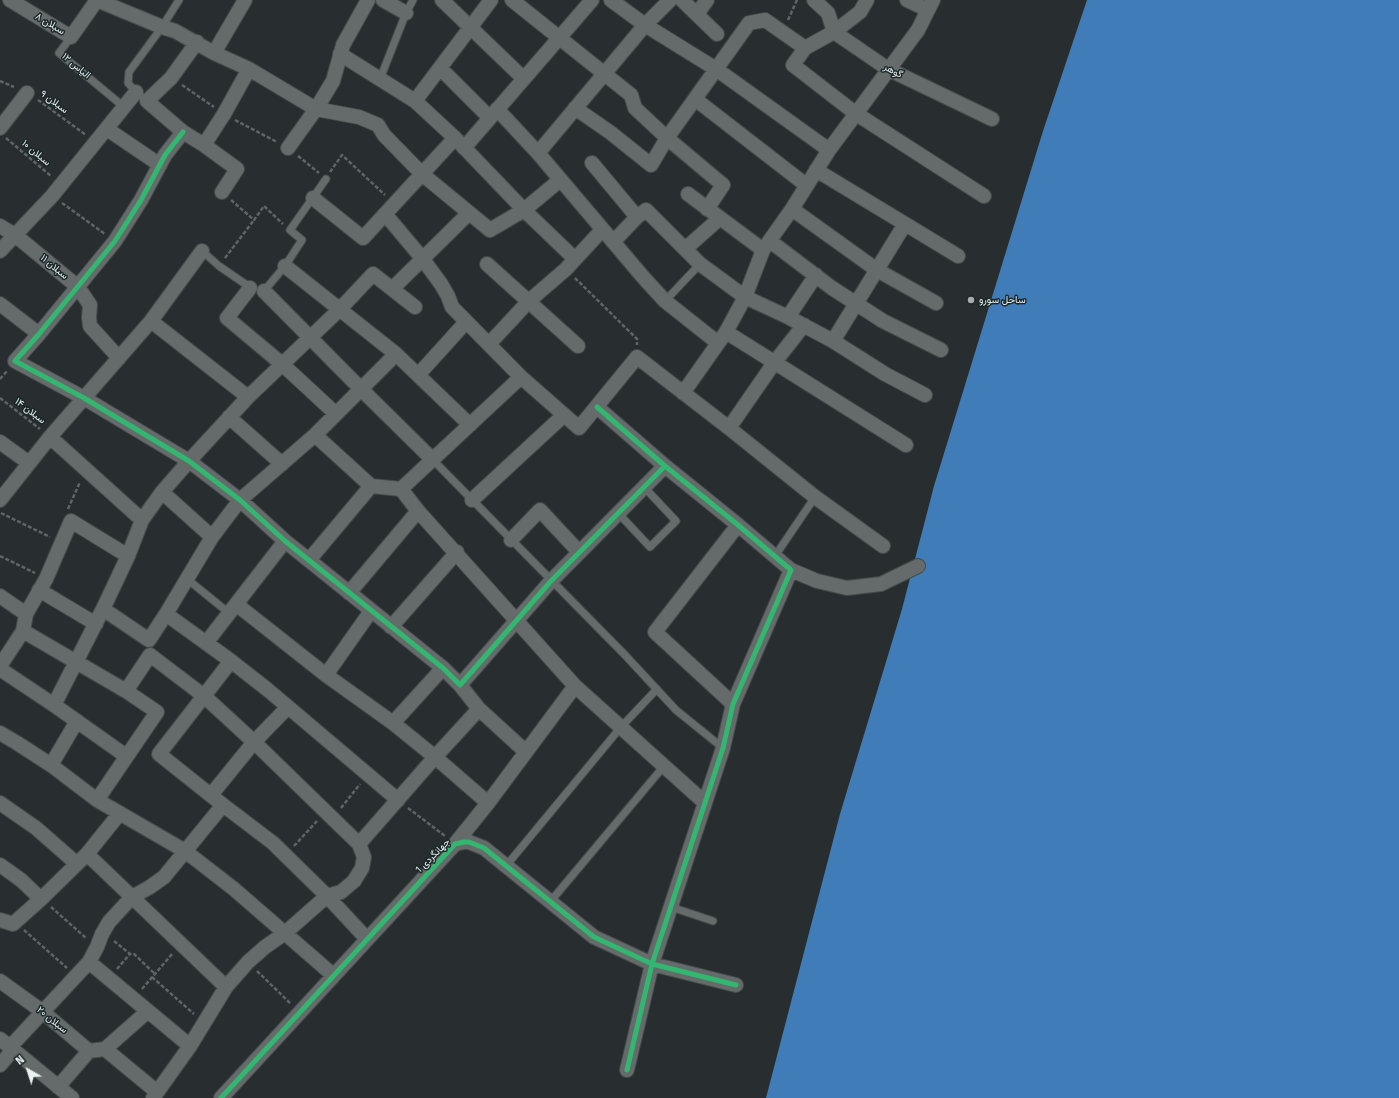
<!DOCTYPE html>
<meta charset="utf-8">
<style>
body{margin:0}
#map{position:relative;width:1399px;height:1098px;overflow:hidden;background:#282e2f;font-family:"Fira Sans",sans-serif}
canvas{display:block}
.north{position:absolute;left:8px;top:1050px;width:40px;height:40px;-webkit-text-stroke:3px #1b2728;paint-order:stroke;rotate:321deg;font-size:11px;font-weight:700;line-height:16px;text-align:center;color:#e9f1f1}
.north::after{content:'';display:block;margin:auto;width:14px;height:18px;background:#e9f1f1;clip-path:polygon(50% 0,100% 100%,50% 72%,0 100%)}
</style>
<div id="map">
<canvas width="1399" height="1098"></canvas>
<div class="north">N</div>
</div>
<script>
const g = document.querySelector('canvas').getContext('2d');
g.lineJoin = 'round';
function fillPath(path, color) { g.fillStyle = color; g.fill(path, 'evenodd'); }
const toPath = rows => new Path2D(rows.map(r => 'M' + r).join(''));
function strokePath(path, color, width, dash) { g.strokeStyle = color; g.lineWidth = width; g.lineCap = dash ? 'butt' : 'round'; g.setLineDash(dash || []); g.stroke(path); }
function label(font, color, halo, rows, align = 'center') {
  g.font = font + ' "Fira Sans",Vazirmatn,sans-serif'; g.lineWidth = 3; g.setLineDash([]); g.textBaseline = 'middle'; g.strokeStyle = halo; g.fillStyle = color; for (const [text, x, y, turn = 0] of rows) {
    g.save(); g.translate(x, y); g.rotate((+turn || 0) * Math.PI / 180); g.textAlign = isNaN(turn) ? turn : align; if (halo) g.strokeText(text, 0, 0); g.fillText(text, 0, 0); g.restore();
  }
}
fillPath(toPath([
 [1087,0,1399,0,1399,1098,766,1098,840,814,902,609,934,486,1043,131]
]), '#407db8');
const service = toPath([
 [71,37,59,53,124,107],
 [380,79,406,13,413,0],
 [147,101,136,92,128,83,129,72,162,27,179,0],
 [202,251,219,266,251,288],
 [262,290,264,291,285,266,302,240,290,230,326,179],
 [665,301,700,264],
 [432,459,625,655,676,710,723,748],
 [618,513,650,547,676,521,644,487],
 [775,556,815,497],
 [187,579,229,613],
 [506,866,621,727,657,689],
 [550,902,664,766],
 [671,907,713,921]
]);
const minor = toPath([
 [10,0,71,37,97,0],
 [97,0,162,27,175,31,214,53,249,69,316,109,359,117,378,125,384,135,422,174,490,230,524,210,560,180],
 [383,0,406,13],
 [442,0,523,78],
 [512,0,631,95,635,108,667,138,723,185,707,209],
 [611,0,645,25,716,69,829,150],
 [682,0,717,34],
 [814,0,828,13,834,32,888,69,992,119],
 [867,0,860,12,834,32,805,48,793,65,855,113,984,196],
 [907,0,928,10],
 [697,14,707,0],
 [197,42,171,78,147,101,183,132,204,145,237,169,222,192],
 [214,53,245,0],
 [340,54,415,101,455,138,524,210,575,259],
 [440,68,490,118],
 [695,99,806,185],
 [415,101,491,0],
 [575,108,611,133,651,165,667,138,749,23,765,20,805,48],
 [497,109,538,153,643,277,665,301,718,343],
 [0,128,27,93],
 [107,129,160,165],
 [183,132,165,155,141,200,115,241,39,334,15,361,84,398,189,461,240,500,285,541,443,668,460,685,551,581,665,466],
 [204,145,224,114,249,69],
 [288,148,316,109,333,81,343,45,368,0],
 [464,148,592,0],
 [538,153,645,25,670,0],
 [592,163,637,217],
 [816,170,958,256],
 [688,194,763,250],
 [313,198,363,238,455,138],
 [792,209,877,270,936,303],
 [385,214,422,258,441,284,448,296,452,307,521,377],
 [0,226,15,235,78,287,90,305,89,317,90,326,119,358],
 [770,241,832,288,883,321,941,350],
 [613,242,637,217,646,210,700,264,745,297,788,317,833,341,885,374,925,395],
 [685,249,720,218],
 [0,251,52,196,136,92],
 [487,264,578,346],
 [285,266,396,354,470,425],
 [250,288,227,318,282,364,336,414],
 [392,289,469,213],
 [264,291,361,389,432,459],
 [0,304,39,334],
 [788,317,816,275],
 [151,321,248,397],
 [726,332,906,445],
 [833,341,905,224],
 [489,344,529,301,566,269,602,230],
 [418,375,466,322],
 [683,393,726,332,745,297,763,250,792,209,829,150,918,30,933,0],
 [597,407,665,466,738,525,791,570,733,704,723,748,652,964,627,1070],
 [229,417,282,464],
 [729,428,774,363,804,325],
 [315,435,371,486,401,489,521,377,579,428,637,357,729,428,815,497,883,546],
 [50,437,142,520],
 [0,442,29,463],
 [401,489,418,511,575,686,704,802],
 [162,492,212,537],
 [0,500,50,437,151,321,202,251],
 [472,500,564,415],
 [511,540,540,510,579,552],
 [309,560,371,486],
 [791,570,817,581,847,588,881,584,918,566],
 [39,590,96,624],
 [349,593,418,511],
 [0,596,26,614],
 [236,604,326,675,393,723,435,757,488,803],
 [103,609,149,640,166,614,212,537,240,500,315,435,396,354],
 [166,614,231,661,268,690,398,800],
 [391,627,457,552],
 [23,631,126,691,157,712,97,800],
 [206,643,285,541],
 [231,661,159,754,223,805,273,843,327,896,367,939],
 [0,666,23,631,26,614,46,579,71,521,128,556],
 [0,669,54,705,126,756],
 [326,675,371,611],
 [460,685,479,709,526,752],
 [126,691,150,655,204,696,254,742,359,844,364,857,362,868,354,881,341,892,327,896,285,933,265,947,248,962,226,987,190,1046,153,1098],
 [733,704,655,632,738,525],
 [54,705,103,609,128,556,142,520,162,492,189,461,248,397,340,309,373,274,415,307],
 [393,723,443,668],
 [0,733,17,743,51,765,97,800,185,851,234,889,333,975],
 [51,765,77,721],
 [211,795,254,742,288,707],
 [0,803,36,828,77,864],
 [359,844,435,757,479,709],
 [455,844,488,803,575,686],
 [87,854,226,987],
 [0,865,21,880,41,899],
 [0,920,13,924,41,899,87,854,120,813],
 [89,962,190,1046],
 [0,981,43,1012,89,1051,105,1049,157,1092],
 [0,1039,72,1098],
 [10,1047,89,962,97,947,102,934,109,922,132,897,150,887,164,877,223,805],
 [105,1049,148,1011],
 [0,1065,13,1050],
 [58,1087,89,1051],
 [221,1098,455,844,464,842,469,842,484,848,594,937,652,964,736,985]
]);
strokePath(service, '#454b4b', 9);
strokePath(minor, '#454b4b', 16);
strokePath(toPath([
 [788,20,797,0],
 [0,81,14,87],
 [182,85,214,107],
 [38,100,86,135],
 [235,120,277,142],
 [6,138,51,176],
 [298,156,319,173],
 [330,172,342,155,385,195],
 [231,200,254,220,264,206,283,224],
 [62,203,105,234],
 [225,258,254,220],
 [575,278,637,339,637,345],
 [0,379,8,370],
 [0,398,40,429],
 [68,509,80,482],
 [1,513,50,537],
 [0,556,35,573],
 [341,808,360,784],
 [408,808,445,836],
 [294,846,317,821],
 [51,907,86,938],
 [24,930,67,968],
 [114,941,130,954,134,954,155,974],
 [117,969,130,954],
 [257,971,291,1004],
 [152,977,194,1014],
 [142,989,173,953]
]), '#5f6565', 2.5, [4, 2]);
strokePath(service, '#656a6a', 7);
strokePath(minor, '#656a6a', 14);
strokePath(toPath([
 [183,132,165,155,141,200,115,241,39,334,15,361,84,398,189,461,240,500,285,541,443,668,460,685,551,581,665,466],
 [597,407,665,466,738,525,791,570,733,704,723,748,652,964,627,1070],
 [221,1098,455,844,464,842,469,842,484,848,594,937,652,964,736,985]
]), '#33b770', 5);
for (const [x, y, r, color] of [
 [971,300,4,"#a5adad"]
]) { const dot = new Path2D(); dot.arc(x, y, r, 0, 2 * Math.PI); g.fillStyle = color; g.fill(dot); strokePath(dot, '#1b2728', 1.5); }
label('10px', '#e9f1f1', '#1b2728', [
 ["سبلان ۸",50,24,31],
 ["الیاس ۱۲",76,66,40],
 ["گوهر",893,71,28],
 ["سبلان ۹",54,102,36],
 ["سبلان ۱۰",36,153,40],
 ["سبلان ۱۱",54,267,40],
 ["سبلان ۱۴",30,411,37],
 ["جهانگردی 1",433,856,-45],
 ["سبلان ۲۰",52,1020,39]
]);
label('10px', '#e9f1f1', '#1b2728', [
 ["ساحل سورو",979,300]
], 'left');
</script>
